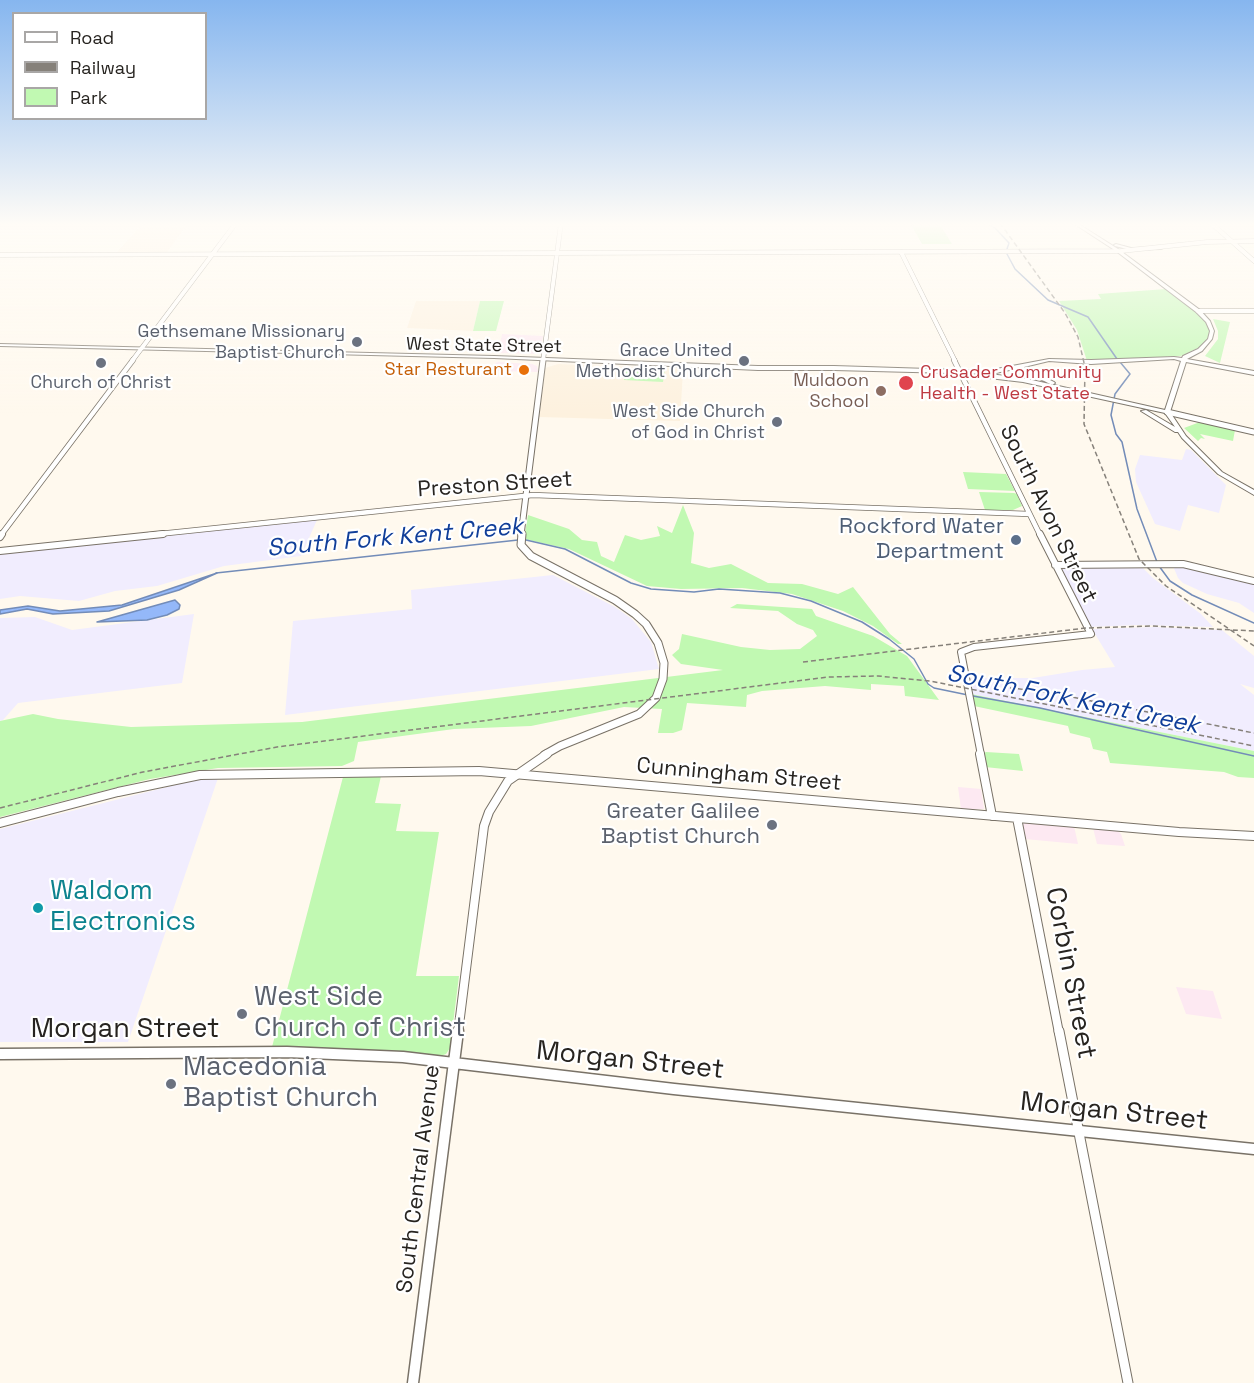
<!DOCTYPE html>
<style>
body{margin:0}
#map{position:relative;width:1254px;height:1383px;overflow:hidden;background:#fff9ee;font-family:"Space Grotesk",sans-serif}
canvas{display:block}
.legend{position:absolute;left:12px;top:12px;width:195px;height:108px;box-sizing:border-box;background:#fff;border:2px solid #a9a7a6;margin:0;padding:8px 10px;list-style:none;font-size:18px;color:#272420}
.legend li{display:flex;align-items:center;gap:12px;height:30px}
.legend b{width:30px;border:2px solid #a9a7a6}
</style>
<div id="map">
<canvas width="1254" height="1383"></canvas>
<ul class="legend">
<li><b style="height:8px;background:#fff"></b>Road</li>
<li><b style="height:8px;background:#86817a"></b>Railway</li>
<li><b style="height:16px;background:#c1f9b2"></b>Park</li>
</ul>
</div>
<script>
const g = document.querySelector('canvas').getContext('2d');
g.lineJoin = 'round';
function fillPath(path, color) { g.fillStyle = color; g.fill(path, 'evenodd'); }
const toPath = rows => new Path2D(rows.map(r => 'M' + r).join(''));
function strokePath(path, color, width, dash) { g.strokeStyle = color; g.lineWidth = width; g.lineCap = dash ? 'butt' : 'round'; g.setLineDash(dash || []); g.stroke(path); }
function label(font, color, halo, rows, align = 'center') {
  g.font = font + ' "Space Grotesk",sans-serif'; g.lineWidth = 4.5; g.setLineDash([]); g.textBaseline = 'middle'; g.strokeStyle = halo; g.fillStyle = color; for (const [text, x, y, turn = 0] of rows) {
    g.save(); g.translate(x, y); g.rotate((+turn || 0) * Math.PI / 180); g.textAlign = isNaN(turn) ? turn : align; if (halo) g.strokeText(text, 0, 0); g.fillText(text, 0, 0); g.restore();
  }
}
fillPath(toPath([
 [502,334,543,336,540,354,498,353],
 [499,362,532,364,537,366,538,372,492,371,495,363],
 [958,787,981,789,984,809,961,809],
 [1026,822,1074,826,1078,844,1025,839,1022,825],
 [1093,828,1117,830,1121,834,1125,846,1097,844],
 [1176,987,1213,991,1222,1019,1186,1014]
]), '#fde9f2');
fillPath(toPath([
 [1186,449,1191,450,1226,485,1219,513,1188,505,1180,531,1155,524,1136,482,1135,469,1140,455,1182,460],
 [317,520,301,556,224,566,157,586,115,591,79,601,20,596,0,599,0,553],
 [1173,566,1189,566,1254,584,1254,613,1239,603,1207,594,1183,583,1178,578],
 [1142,567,1153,578,1201,614,1213,627,1138,625,1089,627,1061,568],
 [553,575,615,607,632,619,651,642,659,669,285,715,293,621,412,609,411,590],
 [194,614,182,683,18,703,3,720,0,721,0,618,35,617,72,630],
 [1154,627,1222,630,1254,656,1254,688,1240,684,1254,695,1254,751,971,694,970,678,1033,678,1082,670,1115,667,1092,629],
 [218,778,128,1042,0,1042,0,829,195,780]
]), '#f1edfe');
fillPath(toPath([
 [143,223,188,223,166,254,116,253],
 [416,301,480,301,473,331,407,328],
 [558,364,681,369,683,371,680,421,539,417,545,368]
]), '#fdf1de');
fillPath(toPath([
 [910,223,939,223,952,244,922,244],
 [1166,289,1194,309,1206,321,1209,328,1209,337,1202,346,1181,356,1087,361,1077,330,1059,301,1101,299,1098,294],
 [480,301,504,301,496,331,473,331],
 [1213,319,1230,322,1220,363,1205,356,1218,339,1218,331],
 [626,369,665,370,663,382,624,380],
 [1200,422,1235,430,1233,441,1200,434,1205,439,1201,438,1198,441,1184,428],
 [963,472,1006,474,1015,491,968,489],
 [979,492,1014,493,1017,494,1022,506,1013,510,985,510],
 [683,505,694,533,691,563,709,568,731,564,768,583,802,584,838,594,853,587,890,634,902,644,898,644,873,626,843,611,792,594,742,588,681,589,647,586,569,549,524,539,528,515,569,529,582,540,597,542,601,556,614,562,625,535,641,540,660,536,657,526,672,533],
 [737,604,812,609,816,616,873,636,907,656,939,700,905,696,904,686,871,684,871,690,825,686,762,691,747,695,746,707,687,703,682,730,673,733,658,733,662,709,624,707,531,726,454,729,358,742,354,761,342,766,218,768,150,779,0,817,0,721,33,714,58,719,131,727,302,722,723,670,681,664,672,655,679,649,682,634,741,647,770,650,800,649,817,636,813,630,797,624,778,611,730,608],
 [971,694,1254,751,1254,778,1238,777,1224,772,1110,763,1107,752,1093,749,1090,738,1070,733,1068,726,974,706],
 [986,752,1019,754,1023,771,985,767,983,754],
 [381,776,375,803,401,804,396,831,439,832,416,976,459,976,450,1048,446,1054,438,1057,272,1047,343,777]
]), '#c1f9b2');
const water = toPath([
 [217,573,179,590,109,611,53,614,27,609,0,614,0,610,28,606,60,611,122,605,217,573],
 [175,600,180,605,179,609,167,615,147,620,97,622,175,600]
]);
fillPath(water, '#94b8f9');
strokePath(water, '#738cb8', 1.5);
strokePath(toPath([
 [986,223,995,228,1009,243,1007,249],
 [1007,254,1015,269,1048,300,1088,317,1117,359],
 [1120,362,1130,374,1115,394,1111,415,1116,434,1122,442,1137,509,1157,562],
 [526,540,565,549,631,583,651,589,694,592,719,589,780,593,811,601,862,622,889,639,914,659,928,684,934,688,968,695],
 [1159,566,1170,581,1192,595,1254,623],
 [216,573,518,540],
 [973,696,1040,708,1254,756]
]), '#738cb8', 1.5);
const tertiaryFar4 = toPath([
 [901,252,955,361],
 [1198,311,1254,311],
 [132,361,236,223]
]);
const tertiaryFar3 = toPath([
 [954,360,1040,535],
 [1,535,133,360],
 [149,535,533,495,1029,514]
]);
const tertiaryFar2 = toPath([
 [1040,534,1091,634],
 [0,537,2,534],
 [0,551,163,534],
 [1055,565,1183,564,1254,581],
 [981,755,961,652,974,647,1091,634]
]);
const tertiaryFar1 = toPath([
 [980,754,992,816],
 [1017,818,1059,1033],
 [0,823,118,792,200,775,479,771,1179,832,1254,836]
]);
const tertiary = toPath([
 [1059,1031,1128,1383]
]);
const secondaryFar4 = toPath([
 [1211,223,1254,261],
 [1121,251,1207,242,1254,241],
 [0,255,1123,251],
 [543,361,561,223]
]);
const secondaryFar3 = toPath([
 [1167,412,1254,432],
 [521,535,543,360]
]);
const secondaryFar2 = toPath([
 [522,534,521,545,531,556,615,600,635,614,646,624,658,643,664,663,663,679,656,698,639,714,560,746,544,755]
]);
const secondaryFar1 = toPath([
 [458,1033,484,826,489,812,508,781,547,754]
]);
const secondary = toPath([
 [0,1054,287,1052,403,1057,674,1089,1254,1149],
 [413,1383,458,1031]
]);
const primary = toPath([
 [1073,223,1077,223,1118,249,1200,310,1210,321,1214,331,1212,339,1202,351,1187,359,1254,371,1254,375,1186,362,1170,412,1186,436,1222,472,1254,490,1254,495,1218,474,1182,438,1178,432,1175,432,1141,411,1146,410,1175,427,1165,413,1023,382,989,378,986,376,989,374,1023,378,1165,410,1181,361,1174,359,1091,364,1049,361,1024,367,1054,382,1055,383,1052,385,1019,368,991,374,834,370,758,370,494,358,0,346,0,344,494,356,758,366,834,366,961,370,991,370,1049,359,1091,360,1174,357,1182,358,1183,356,1198,349,1208,339,1210,331,1206,322,1196,312,1116,251,1073,223],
 [1116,244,1131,248,1161,247,1163,248,1161,249,1131,250,1115,246,1114,245,1116,244]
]);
strokePath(tertiaryFar4, '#797267', 5);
strokePath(tertiaryFar3, '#797267', 6);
strokePath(tertiaryFar2, '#797267', 8);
strokePath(tertiaryFar1, '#797267', 10);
strokePath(tertiary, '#797267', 11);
strokePath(secondaryFar4, '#797267', 5);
strokePath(secondaryFar3, '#797267', 7);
strokePath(secondaryFar2, '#797267', 9);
strokePath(secondaryFar1, '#797267', 10);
strokePath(secondary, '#797267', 13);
strokePath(primary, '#797267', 2);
strokePath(tertiaryFar4, '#fff', 4);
strokePath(tertiaryFar3, '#fff', 4.5);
strokePath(tertiaryFar2, '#fff', 6);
strokePath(tertiaryFar1, '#fff', 8);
strokePath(tertiary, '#fff', 9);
strokePath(secondaryFar4, '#fff', 4);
strokePath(secondaryFar3, '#fff', 5);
strokePath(secondaryFar2, '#fff', 7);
strokePath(secondaryFar1, '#fff', 8);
strokePath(secondary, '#fff', 10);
fillPath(primary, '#fff');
strokePath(toPath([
 [1000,223,1065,313,1078,337,1085,367,1084,424,1139,559,1166,586,1254,646],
 [803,662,1086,628,1152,626,1254,631],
 [1002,687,1046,692,1254,733],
 [0,808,143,772,277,747,828,677,878,676,930,681,1254,746]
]), '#86817a', 1.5, [5, 3]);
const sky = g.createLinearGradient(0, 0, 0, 416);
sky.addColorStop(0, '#86b6ef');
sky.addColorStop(0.54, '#fffcf7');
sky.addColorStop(1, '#fffcf700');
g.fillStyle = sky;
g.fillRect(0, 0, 1254, 416);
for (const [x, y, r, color] of [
 [357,342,6,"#6b7280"],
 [744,361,6,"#6b7280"],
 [101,363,6,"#6b7280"],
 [524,370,6,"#e8710a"],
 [906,383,8,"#e0444e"],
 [881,391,6,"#8d6e63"],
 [777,422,6,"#6b7280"],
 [1016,540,6,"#5c6f8a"],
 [772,825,6,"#6b7280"],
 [38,908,6,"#0f9aa8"],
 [242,1014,6,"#6b7280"],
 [171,1084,6,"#6b7280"]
]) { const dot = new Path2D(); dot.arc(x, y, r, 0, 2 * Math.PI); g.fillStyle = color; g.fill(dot); strokePath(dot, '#fff', 2); }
label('18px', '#5b616d', '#fff', [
 ["Gethsemane Missionary",345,332],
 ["Baptist Church",345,353],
 ["Grace United",732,351],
 ["Methodist Church",732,372],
 ["Church of Christ",101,383,"center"],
 ["West Side Church",765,412],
 ["of God in Christ",765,433]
], 'right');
label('18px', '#272420', '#fff', [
 ["West State Street",484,346,1]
]);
label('18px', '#c56008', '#fff', [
 ["Star Resturant",512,370]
], 'right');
label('18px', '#be3a42', '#fff', [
 ["Crusader Community",920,373],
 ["Health - West State",920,394]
], 'left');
label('18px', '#785e54', '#fff', [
 ["Muldoon",869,381],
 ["School",869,402]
], 'right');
label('22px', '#272420', '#fff', [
 ["Preston Street",495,485,-4],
 ["South Avon Street",1048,514,64],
 ["Cunningham Street",739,775,5],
 ["South Central Avenue",419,1179,-83]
]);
label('22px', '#4e5e75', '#fff', [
 ["Rockford Water",1004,527],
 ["Department",1004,552]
], 'right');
label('22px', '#5b616d', '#fff', [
 ["Greater Galilee",760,812],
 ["Baptist Church",760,837]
], 'right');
label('italic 24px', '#103e99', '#fff', [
 ["South Fork Kent Creek",395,538,-5],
 ["South Fork Kent Creek",1073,700,12]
]);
label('27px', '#0d838f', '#fff', [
 ["Waldom",50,892],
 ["Electronics",50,923]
], 'left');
label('27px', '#272420', '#fff', [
 ["Corbin Street",1070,973,79],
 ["Morgan Street",125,1030],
 ["Morgan Street",630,1061,6],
 ["Morgan Street",1114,1112,6]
]);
label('27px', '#5b616d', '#fff', [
 ["West Side",254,998],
 ["Church of Christ",254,1029],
 ["Macedonia",183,1068],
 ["Baptist Church",183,1099]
], 'left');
</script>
